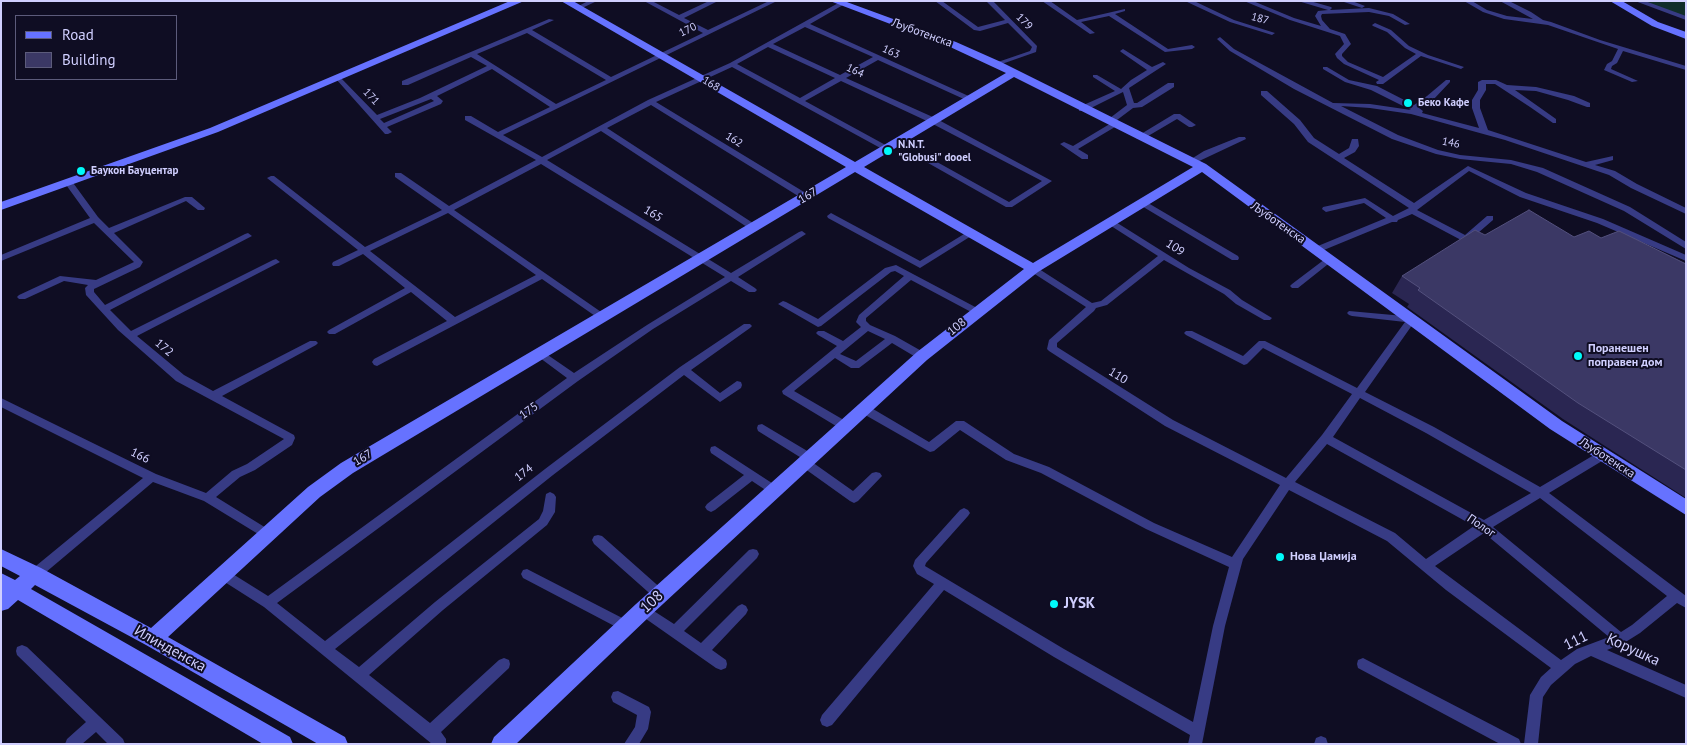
<!DOCTYPE html>
<meta charset="utf-8">
<style>
body{margin:0}
#map{position:relative;width:1687px;height:745px;overflow:hidden;background:#0f0d23;font-family:"PT Sans",sans-serif}
canvas{display:block}
.frame{position:absolute;inset:0;border:2px solid #d0cfff;pointer-events:none}
.legend{position:absolute;left:15px;top:15px;width:162px;height:65px;box-sizing:border-box;background:#0f0d23;border:1px solid #5c5b7b;margin:0;padding:6px 9px;list-style:none;font-size:15px;color:#d0cfff}
.legend li{display:flex;align-items:center;gap:10px;height:25px}
.legend b{width:25px;border:1px solid #5c5b7b}
</style>
<div id="map">
<canvas width="1687" height="745"></canvas>
<div class="frame"></div>
<ul class="legend">
<li><b style="height:6px;background:#6672ff"></b>Road</li>
<li><b style="height:14px;background:#3b3865"></b>Building</li>
</ul>
</div>
<script>
const g = document.querySelector('canvas').getContext('2d');
g.lineJoin = 'round';
function fillPath(path, color) { g.fillStyle = color; g.fill(path, 'evenodd'); }
const toPath = rows => new Path2D(rows.map(r => 'M' + r).join(''));
function strokePath(path, color, width, dash) { g.strokeStyle = color; g.lineWidth = width; g.lineCap = dash ? 'butt' : 'round'; g.setLineDash(dash || []); g.stroke(path); }
function label(font, color, halo, rows, align = 'center') {
  g.font = font + ' "PT Sans",sans-serif'; g.lineWidth = 4; g.setLineDash([]); g.textBaseline = 'middle'; g.strokeStyle = halo; g.fillStyle = color; for (const [text, x, y, turn = 0] of rows) {
    g.save(); g.translate(x, y); g.rotate((+turn || 0) * Math.PI / 180); g.textAlign = isNaN(turn) ? turn : align; if (halo) g.strokeText(text, 0, 0); g.fillText(text, 0, 0); g.restore();
  }
}
fillPath(toPath([
 [1638,1,1686,1,1686,18,1663,11]
]), '#102d29');
fillPath(toPath([
 [588,1,597,1,580,9,575,8,588,1],
 [644,1,652,1,679,15,709,1,718,1,684,18,708,30,769,1,777,1,503,135,542,157,648,100,730,63,842,1,850,1,810,24,973,98,966,100,878,60,846,78,935,118,1052,181,1012,207,1006,207,921,159,922,157,928,157,1009,202,1042,181,929,122,841,81,805,101,891,148,890,150,884,150,732,67,656,102,809,195,809,199,803,199,651,105,607,128,756,225,757,227,756,229,750,229,601,131,547,160,731,273,799,232,802,231,806,234,738,277,755,288,757,290,755,292,749,292,731,281,653,329,578,381,277,603,325,641,545,469,680,367,744,324,750,324,752,326,750,328,691,370,720,393,737,381,741,382,742,385,741,388,720,402,684,375,553,475,335,649,359,667,435,602,539,519,543,511,546,494,550,492,554,494,556,497,555,512,547,525,443,610,369,675,430,723,499,660,504,658,509,660,510,664,509,668,441,732,446,739,446,744,432,744,264,607,220,579,218,575,220,571,224,570,228,571,268,596,567,378,536,355,534,353,536,351,542,351,574,373,647,325,725,277,541,164,454,210,604,314,606,316,604,318,598,318,542,279,377,366,374,365,372,362,374,359,447,321,411,292,335,334,329,334,327,332,329,330,405,288,363,254,339,266,333,266,332,264,333,262,358,250,267,178,271,176,274,176,365,247,442,210,395,177,395,173,401,173,449,206,536,160,465,120,465,116,471,116,498,132,550,107,492,69,437,96,443,101,441,104,387,127,392,132,388,134,385,134,336,79,336,77,340,77,377,115,420,98,487,66,471,57,408,85,402,85,402,81,549,19,554,20,532,30,611,77,703,33,644,1],
 [805,27,873,57,840,75,773,44,805,27],
 [527,33,606,80,556,104,477,54,527,33],
 [768,47,835,78,800,98,737,64,768,47],
 [431,99,434,101,384,123,380,119,431,99],
 [448,213,536,275,455,317,370,251,448,213],
 [935,1,942,1,978,27,1005,20,986,1,993,1,1037,46,1036,52,999,65,995,65,995,63,1030,51,1032,47,1008,23,980,31,974,30,935,1],
 [1042,1,1050,1,1077,20,1125,9,1125,11,1115,14,1168,49,1192,45,1195,47,1192,49,1165,52,1109,16,1081,22,1095,33,1090,34,1042,1],
 [1185,1,1194,1,1234,20,1275,33,1272,35,1230,22,1185,1],
 [1244,1,1253,1,1294,18,1321,26,1315,16,1318,11,1328,10,1298,1,1310,1,1331,7,1332,8,1330,10,1369,8,1393,14,1410,24,1405,25,1389,16,1369,12,1322,14,1321,16,1322,20,1330,29,1345,34,1351,44,1342,54,1342,56,1348,62,1383,77,1416,54,1405,48,1387,32,1373,26,1372,25,1375,23,1391,30,1409,46,1428,55,1464,67,1461,69,1421,56,1383,84,1377,84,1376,82,1379,80,1344,64,1337,58,1335,54,1344,44,1340,36,1290,20,1244,1],
 [1341,1,1352,1,1365,6,1362,8,1341,1],
 [1464,1,1472,1,1487,10,1507,16,1533,19,1500,1,1509,1,1531,12,1543,20,1551,22,1600,40,1686,66,1686,70,1623,51,1617,63,1612,66,1611,69,1638,81,1632,82,1604,70,1607,64,1612,61,1618,49,1548,25,1504,19,1483,12,1464,1],
 [1635,1,1645,1,1686,16,1686,20,1635,1],
 [1220,37,1234,49,1333,103,1370,104,1411,110,1371,90,1345,82,1323,69,1323,67,1327,67,1349,80,1377,86,1414,105,1427,96,1446,80,1450,80,1450,82,1433,100,1419,108,1423,111,1422,113,1479,128,1472,108,1472,100,1478,90,1478,82,1482,80,1496,80,1507,85,1536,87,1574,96,1590,103,1590,107,1587,107,1568,100,1536,91,1515,90,1556,119,1556,123,1553,123,1530,107,1495,84,1486,84,1486,90,1480,100,1480,108,1488,130,1586,162,1613,156,1613,160,1595,165,1615,171,1637,184,1686,208,1686,214,1631,188,1609,175,1505,140,1411,114,1370,108,1341,106,1398,135,1438,150,1460,155,1511,160,1543,168,1630,207,1686,242,1686,249,1624,211,1537,172,1511,164,1460,159,1436,154,1392,139,1294,89,1230,51,1217,39,1220,37],
 [1123,49,1152,67,1163,62,1166,64,1129,88,1134,103,1137,103,1168,83,1174,83,1174,87,1142,107,1133,108,1113,123,1107,123,1106,121,1127,105,1123,92,1085,111,1079,111,1079,107,1115,91,1093,77,1093,75,1097,75,1121,89,1131,80,1147,70,1121,52,1120,51,1123,49],
 [1261,91,1267,91,1300,120,1314,138,1339,154,1349,148,1352,139,1358,139,1359,146,1355,152,1344,158,1414,203,1468,166,1526,193,1603,219,1686,255,1686,261,1597,223,1520,197,1469,171,1417,210,1465,235,1487,216,1493,216,1493,220,1471,239,1461,240,1412,214,1398,220,1397,222,1392,222,1319,252,1313,252,1312,250,1313,248,1386,218,1364,203,1326,212,1322,209,1323,207,1365,198,1393,216,1409,208,1308,142,1294,124,1261,95,1261,91],
 [1174,114,1180,114,1196,125,1192,127,1189,127,1177,119,1143,139,1137,139,1136,137,1174,114],
 [1113,122,1116,122,1120,124,1078,149,1088,155,1088,159,1082,159,1060,144,1064,142,1073,146,1113,122],
 [1239,137,1245,137,1246,139,1195,163,1189,163,1188,161,1204,151,1239,137],
 [65,180,71,180,98,217,109,228,185,197,192,197,205,208,204,210,198,210,186,201,114,233,143,262,140,267,94,289,94,292,105,305,245,234,248,233,252,236,110,310,131,331,273,260,276,259,280,262,137,336,184,375,213,391,310,341,316,341,318,343,316,345,222,396,294,435,295,438,292,445,255,470,240,477,216,497,271,531,273,534,271,537,267,539,263,537,204,501,153,482,39,578,35,579,31,578,29,574,31,570,143,478,1,407,1,398,156,474,206,493,232,471,247,464,284,439,176,381,118,330,86,295,85,288,88,285,64,281,25,299,19,299,17,297,19,295,60,276,96,280,134,262,94,223,1,261,1,255,90,218,64,182,65,180],
 [1143,200,1238,256,1239,258,1238,260,1232,260,1140,205,1140,201,1143,200],
 [831,213,920,261,969,231,972,230,976,233,920,268,828,218,827,216,831,213],
 [1111,219,1189,268,1230,290,1242,300,1272,318,1270,320,1264,320,1236,304,1224,294,1164,260,1107,305,1096,308,1094,311,1057,343,1057,347,1173,420,1286,478,1322,435,1352,394,1263,348,1247,364,1244,365,1186,335,1184,333,1186,331,1192,331,1243,356,1259,341,1265,341,1357,388,1405,322,1352,316,1349,315,1347,313,1349,311,1415,317,1417,319,1415,321,1365,392,1434,427,1540,487,1599,452,1603,451,1607,452,1608,455,1607,458,1549,493,1686,596,1686,608,1677,603,1640,633,1624,643,1607,650,1686,685,1686,698,1591,656,1575,664,1551,685,1543,697,1538,744,1524,744,1530,695,1541,677,1551,668,1446,590,1387,541,1289,490,1243,559,1225,626,1202,744,1188,744,1190,735,1054,657,944,590,832,725,827,727,822,725,820,720,822,715,934,584,917,574,913,566,915,560,960,510,964,508,968,510,970,513,968,516,926,563,925,566,1064,649,1193,722,1213,626,1229,567,1146,529,1041,473,1006,460,960,430,934,451,930,452,860,412,859,409,860,406,864,405,868,406,929,442,956,421,964,421,1014,454,1049,467,1154,523,1232,557,1280,485,1165,426,1049,351,1047,349,1049,340,1086,307,1030,271,1029,269,1030,267,1036,267,1092,303,1101,301,1158,256,1108,224,1108,220,1111,219],
 [1360,398,1426,433,1531,493,1484,520,1333,437,1360,398],
 [1327,444,1474,526,1426,559,1395,533,1295,482,1327,444],
 [1540,498,1667,596,1632,625,1621,632,1493,527,1540,498],
 [1484,533,1609,637,1577,649,1561,660,1435,566,1484,533],
 [1329,256,1332,257,1333,259,1332,261,1298,288,1292,288,1290,286,1292,284,1329,256],
 [896,265,979,309,981,311,976,314,973,313,911,280,866,318,866,321,870,325,895,336,925,353,927,356,925,359,919,359,892,343,859,368,851,368,835,358,794,391,849,423,850,426,849,429,845,430,841,429,783,394,782,391,837,346,818,335,816,333,818,331,824,331,843,341,861,327,856,322,859,315,904,276,895,271,891,272,821,326,818,327,778,304,783,301,786,302,818,319,885,268,896,265],
 [868,331,885,339,856,361,840,354,868,331],
 [762,424,814,455,815,458,812,462,853,491,872,473,876,472,880,473,882,476,858,501,854,503,850,501,801,466,800,463,803,459,758,431,757,428,758,425,762,424],
 [715,446,778,487,780,490,778,493,774,495,770,493,752,481,715,510,711,512,707,510,705,507,707,504,744,475,711,453,710,450,711,447,715,446],
 [598,535,602,536,664,591,666,595,664,599,660,600,656,599,594,544,592,540,594,536,598,535],
 [753,549,757,550,759,554,757,558,684,631,701,643,738,606,742,604,746,606,748,610,746,614,712,650,726,660,727,664,726,668,721,670,716,668,639,614,637,610,639,606,643,604,674,624,749,550,753,549],
 [527,569,630,622,632,626,630,630,626,632,622,630,523,578,521,574,523,570,527,569],
 [22,645,27,647,123,739,125,744,108,744,96,732,82,744,65,744,67,739,86,722,17,655,16,651,17,647,22,645],
 [1363,658,1519,739,1521,744,1500,744,1358,668,1357,664,1358,660,1363,658],
 [618,691,649,707,651,712,648,729,639,744,624,744,635,727,637,715,613,702,611,697,613,692,618,691],
 [1321,736,1326,738,1328,744,1314,744,1316,738,1321,736]
]), '#373b84');
fillPath(toPath([
 [510,1,524,1,218,132,1,210,1,202,210,128,510,1],
 [561,1,573,1,855,162,1006,73,948,46,830,1,844,1,956,42,1001,62,1206,164,1562,421,1686,499,1686,515,1550,429,1202,172,1038,272,927,360,650,616,516,744,491,744,494,737,636,604,917,352,1024,269,855,172,353,473,320,497,168,637,345,737,348,744,318,744,146,645,35,585,31,589,290,737,293,744,263,744,18,600,8,609,1,611,1,573,15,580,20,576,1,566,1,549,41,568,151,628,308,487,341,463,846,167,561,1],
 [1014,77,1193,167,1033,263,864,167,1014,77],
 [1610,1,1622,1,1658,22,1686,32,1686,39,1652,26,1610,1]
]), '#6672ff');
fillPath(toPath([
 [1485,235,1601,238,1686,264,1686,498,1563,419,1407,307,1409,304,1392,293,1402,276]
]), '#2a2652');
const building = toPath([
 [1529,210,1574,237,1589,231,1601,238,1619,231,1686,264,1686,470,1578,403,1418,290,1420,288,1402,276,1475,230,1485,235,1529,210]
]);
fillPath(building, '#3b3865');
strokePath(building, '#53507d', 1);
for (const [x, y, r, color] of [
 [1408,103,5,"#00fafa"],
 [888,151,5,"#00fafa"],
 [81,171,5,"#00fafa"],
 [1578,356,5,"#00fafa"],
 [1280,557,5,"#00fafa"],
 [1054,604,5,"#00fafa"]
]) { const dot = new Path2D(); dot.arc(x, y, r, 0, 2 * Math.PI); g.fillStyle = color; g.fill(dot); strokePath(dot, '#0f0d23', 2); }
label('11px', '#d0cfff', '#0f0d23', [
 ["187",1260,19,15],
 ["179",1024,22,45],
 ["170",688,30,-26],
 ["163",891,52,24],
 ["164",855,71,25],
 ["168",711,84,30],
 ["171",371,97,47],
 ["162",734,140,32],
 ["146",1451,143,11]
]);
label('bold 11px', '#d0cfff', '#0f0d23', [
 ["Беко Кафе",1418,103],
 ["N.N.T.",898,145],
 ["\"Globusi\" dooel",898,158],
 ["Баукон Бауцентар",91,171]
], 'left');
label('12px', '#d0cfff', '#0f0d23', [
 ["Љуботенска",922,33,20],
 ["167",808,196,-30],
 ["165",653,214,31],
 ["Љуботенска",1278,223,35],
 ["109",1175,248,33],
 ["108",957,327,-39],
 ["172",164,348,40],
 ["110",1118,376,32],
 ["175",529,411,-36],
 ["166",140,456,26],
 ["167",363,458,-31],
 ["Љуботенска",1607,458,33],
 ["174",524,473,-38],
 ["Полог",1481,526,34]
]);
label('bold 12px', '#d0cfff', '#0f0d23', [
 ["Поранешен",1588,349],
 ["поправен дом",1588,363],
 ["Нова Џамија",1290,557]
], 'left');
label('15px', '#d0cfff', '#0f0d23', [
 ["108",652,602,-43],
 ["111",1576,641,-26],
 ["Илинденска",170,649,29],
 ["Корушка",1633,650,25]
]);
label('bold 15px', '#d0cfff', '#0f0d23', [
 ["JYSK",1064,604]
], 'left');
</script>
